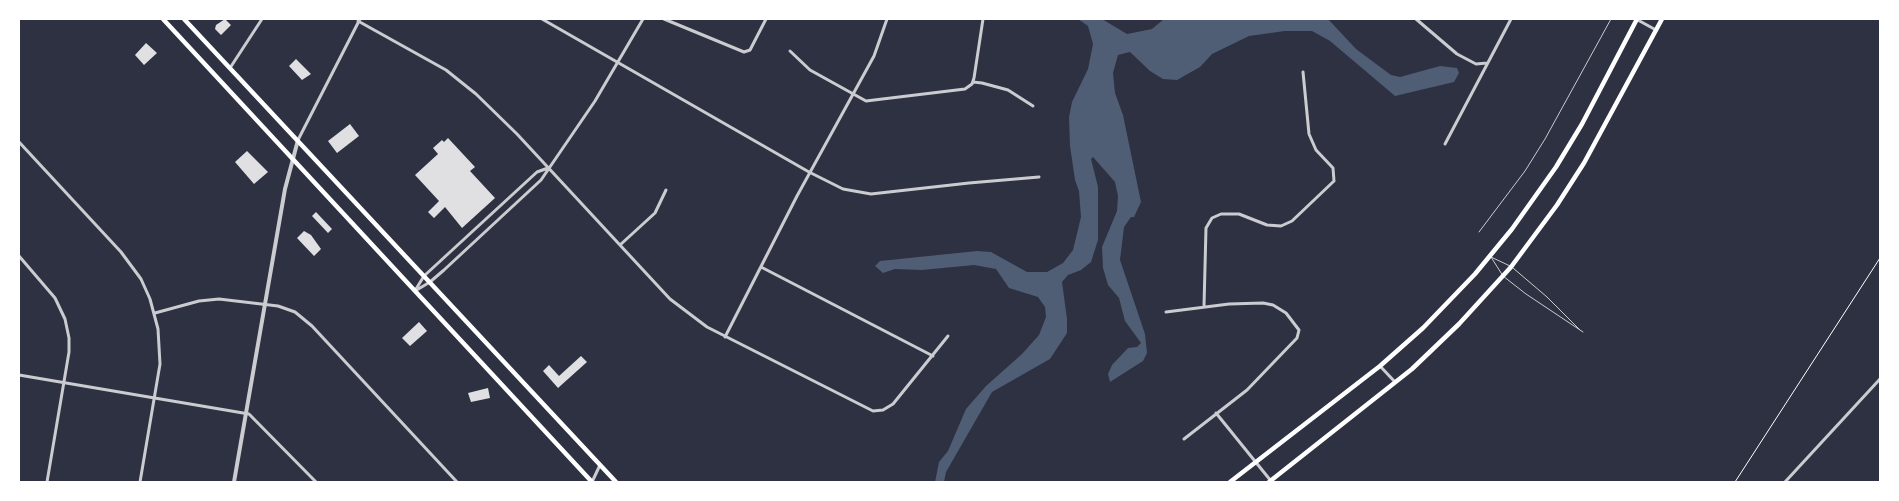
<!DOCTYPE html>
<style>
body{margin:0}
#map{position:relative;width:1899px;height:501px;overflow:hidden;background:#2d3142;font-family:Commissioner,sans-serif}
canvas{display:block}
.frame{position:absolute;inset:0;border:20px solid #fff;pointer-events:none}
</style>
<div id="map">
<canvas width="1899" height="501"></canvas>
<div class="frame"></div>
</div>
<script>
const g = document.querySelector('canvas').getContext('2d');
g.lineJoin = 'round';
function fillPath(path, color) { g.fillStyle = color; g.fill(path, 'evenodd'); }
const toPath = rows => new Path2D(rows.map(r => 'M' + r).join(''));
function strokePath(path, color, width, dash) { g.strokeStyle = color; g.lineWidth = width; g.lineCap = dash ? 'butt' : 'round'; g.setLineDash(dash || []); g.stroke(path); }
fillPath(toPath([
 [1078,19,1102,19,1127,34,1152,29,1164,19,1328,19,1356,49,1391,75,1400,77,1440,66,1457,68,1459,73,1454,82,1395,96,1330,41,1312,31,1285,31,1249,36,1212,54,1200,67,1177,80,1163,79,1150,71,1130,52,1118,55,1113,73,1115,93,1123,115,1141,202,1134,217,1131,217,1124,227,1120,260,1145,334,1147,353,1143,361,1110,382,1108,374,1112,365,1128,348,1137,347,1141,343,1125,321,1119,298,1108,285,1103,268,1102,247,1117,211,1118,196,1115,182,1093,157,1091,159,1098,187,1098,240,1091,262,1081,270,1068,275,1062,282,1067,319,1067,333,1050,359,992,392,946,472,944,482,935,482,939,462,948,451,966,409,986,386,1022,354,1039,335,1046,317,1045,307,1038,297,1009,288,996,269,974,265,922,270,895,269,883,273,875,266,880,261,977,251,991,252,1027,272,1047,272,1063,263,1073,250,1081,217,1079,191,1075,180,1070,146,1069,117,1072,102,1088,69,1093,44,1088,26]
]), '#4f5d75');
fillPath(toPath([
 [225,19,231,25,221,35,215,29,216,25],
 [146,43,157,53,144,65,135,55],
 [296,59,311,74,302,80,289,66],
 [350,124,359,136,337,153,328,141],
 [448,138,475,167,470,171,495,198,462,228,445,207,434,218,428,212,439,201,415,175,438,154,433,148,442,140,444,142],
 [247,151,268,172,254,184,235,162],
 [316,212,332,229,328,233,312,216],
 [304,231,311,235,321,249,314,256,297,238],
 [419,322,427,331,410,346,402,338],
 [581,356,587,362,558,388,543,371,549,365,559,376],
 [488,388,490,398,471,402,468,393]
]), '#e0e0e3');
strokePath(toPath([
 [1735,482,1880,258]
]), '#fff', 1);
strokePath(toPath([
 [1479,232,1525,171,1545,139,1611,19],
 [1491,257,1503,276,1526,294,1583,332],
 [1491,257,1510,266],
 [1513,268,1547,297,1580,330]
]), '#caccd0', 1);
strokePath(toPath([
 [542,19,809,172,843,189,871,194,969,183,1039,177],
 [664,19,744,52,750,50,766,19],
 [1416,19,1457,54,1476,64,1487,63],
 [1636,19,1656,30],
 [358,21,446,70,476,94,517,134,670,299,707,327,873,411,883,410,893,404,948,336],
 [790,51,810,70,866,101,965,89,972,84,974,78,983,19],
 [230,68,262,19],
 [973,82,982,83,1008,90,1033,106],
 [298,140,360,19],
 [19,142,121,252,141,279,150,299,158,329,160,364,140,482],
 [1445,144,1511,19],
 [620,245,655,213,666,190],
 [19,256,55,298,65,319,69,338,69,352,47,482],
 [761,267,933,356],
 [416,289,424,276,537,172,548,168],
 [415,291,430,282,444,270,541,180,595,101,643,19],
 [1204,306,1206,228,1212,218,1221,214,1239,214,1267,225,1281,226,1292,221,1334,181,1333,168,1316,150,1309,134,1303,72],
 [1166,312,1229,304,1263,303,1273,305,1286,313,1299,330,1297,338,1247,390,1184,439],
 [155,313,199,301,219,299,278,306,295,312,312,326,457,482],
 [725,337,797,196,874,56,887,19],
 [1380,366,1395,382],
 [19,375,249,414,316,482],
 [1216,413,1271,481],
 [592,482,600,465],
 [1785,482,1880,379]
]), '#caccd0', 3);
strokePath(toPath([
 [234,482,285,189,298,140]
]), '#caccd0', 4);
strokePath(toPath([
 [163,19,592,482],
 [184,19,616,482],
 [1230,482,1380,366,1423,328,1475,274,1512,229,1556,167,1582,124,1637,19],
 [1269,482,1412,369,1459,324,1511,267,1557,205,1584,163,1662,19]
]), '#fff', 4.5);
</script>
